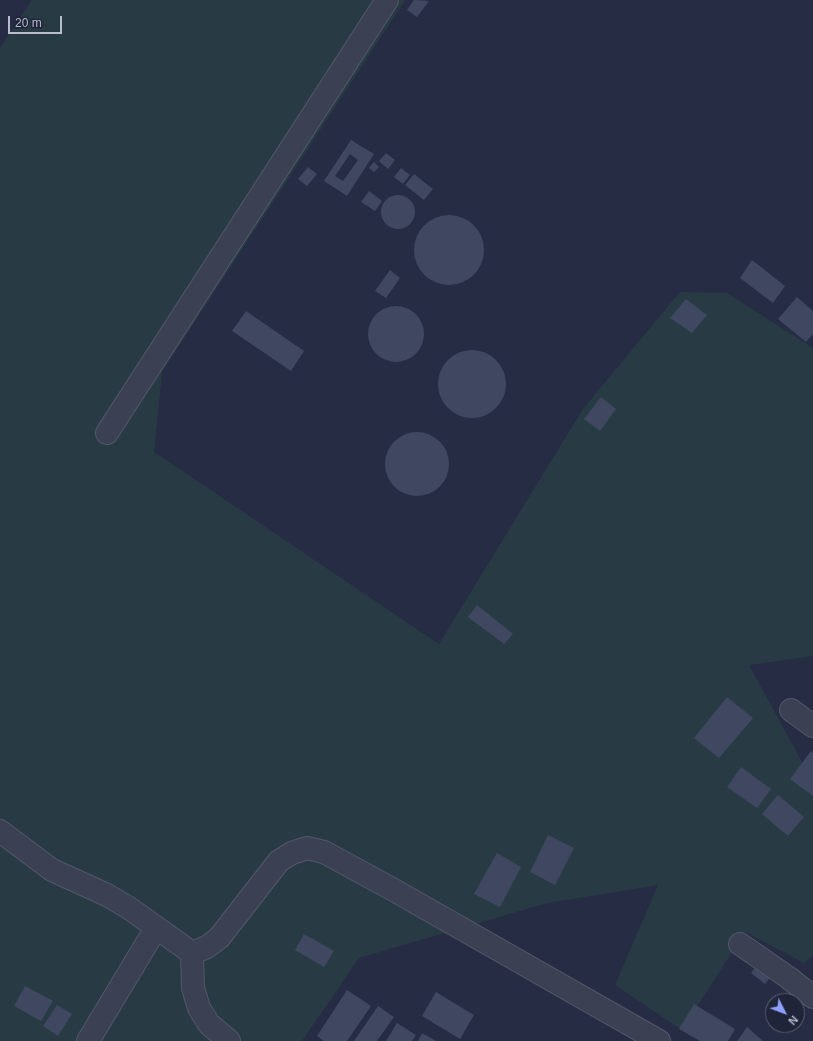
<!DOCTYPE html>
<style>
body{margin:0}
#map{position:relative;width:813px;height:1041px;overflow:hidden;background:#262c44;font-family:Arial,sans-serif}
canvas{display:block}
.north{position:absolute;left:765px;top:993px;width:40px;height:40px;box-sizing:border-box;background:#1f2439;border:1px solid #5c6174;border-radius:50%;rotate:132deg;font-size:11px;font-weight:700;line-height:16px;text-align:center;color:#b8bccd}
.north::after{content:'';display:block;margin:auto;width:14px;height:18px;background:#8fa1fb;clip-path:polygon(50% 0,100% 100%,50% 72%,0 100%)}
.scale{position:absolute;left:8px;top:16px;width:54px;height:18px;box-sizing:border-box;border:2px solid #b8bccd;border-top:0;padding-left:5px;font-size:12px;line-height:14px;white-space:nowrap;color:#b8bccd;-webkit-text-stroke:3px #1f2439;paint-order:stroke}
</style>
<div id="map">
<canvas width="813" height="1041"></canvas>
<div class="north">N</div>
<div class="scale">20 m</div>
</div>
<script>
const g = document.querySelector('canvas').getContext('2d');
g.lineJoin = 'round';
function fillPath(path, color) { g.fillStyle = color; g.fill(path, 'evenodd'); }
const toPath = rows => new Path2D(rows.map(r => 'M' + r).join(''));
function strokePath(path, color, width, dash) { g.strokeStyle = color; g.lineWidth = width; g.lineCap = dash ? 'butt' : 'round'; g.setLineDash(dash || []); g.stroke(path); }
fillPath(toPath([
 [32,0,405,0,162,372,154,452,439,644,583,409,680,292,727,293,813,348,813,656,749,665,813,782,813,956,804,963,745,932,682,1030,615,985,658,885,547,903,359,958,302,1041,0,1041,0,48]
]), '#283b45');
fillPath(toPath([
 [414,0,429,1,417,17,407,10],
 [351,140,374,154,347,196,324,181],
 [350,154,358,160,343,181,335,176],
 [386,153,395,160,388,169,379,161],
 [374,162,379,167,374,172,369,168],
 [308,167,317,174,307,186,298,179],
 [401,168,410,175,403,184,394,177],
 [414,174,433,189,424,200,405,185],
 [369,191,382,201,375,211,361,202],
 '381 212a17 17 0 1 1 34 0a17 17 0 1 1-34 0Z',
 '414 250a35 35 0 1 1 70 0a35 35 0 1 1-70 0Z',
 [752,260,785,286,773,303,740,278],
 [390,270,400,278,386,298,375,291],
 [797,297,813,311,813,334,806,342,778,319],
 [686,299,707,315,692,333,670,318],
 '368 334a28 28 0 1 1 56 0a28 28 0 1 1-56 0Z',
 [246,311,304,351,291,371,232,331],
 '438 384a34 34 0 1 1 68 0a34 34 0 1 1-68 0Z',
 [601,397,616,409,600,431,584,419],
 '385 464a32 32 0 1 1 64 0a32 32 0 1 1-64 0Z',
 [477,605,513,634,504,644,468,617],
 [727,697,753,718,719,758,694,738],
 [811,751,813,753,813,796,790,779],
 [741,767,771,789,757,808,727,787],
 [778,795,804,817,788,836,762,814],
 [548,835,574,848,555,885,530,872],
 [497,853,521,867,500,907,474,894],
 [304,934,334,951,324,967,295,950],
 [758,964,772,975,765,984,751,973],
 [25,986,53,1001,41,1021,14,1006],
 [347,990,371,1006,347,1041,324,1041,317,1036],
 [436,992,474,1015,460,1039,422,1016],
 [694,1004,735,1029,728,1041,700,1041,679,1029],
 [57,1005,72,1014,58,1036,43,1026],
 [378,1006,394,1017,377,1041,354,1041],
 [397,1023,416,1035,412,1041,386,1041],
 [747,1027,763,1041,737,1041],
 [422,1033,436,1041,418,1041]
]), '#404761');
const minor = toPath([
 [107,433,387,0],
 [791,710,813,726],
 [0,831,52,870,107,895,129,908,192,953],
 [740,944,789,978,813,997],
 [192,953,207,947,219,938,279,861,292,853,307,848,324,852,392,889,659,1041],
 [192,953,193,988,199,1008,209,1024,229,1041],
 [88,1041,156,928]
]);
strokePath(minor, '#53576a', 24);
strokePath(minor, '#3b4053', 22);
</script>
